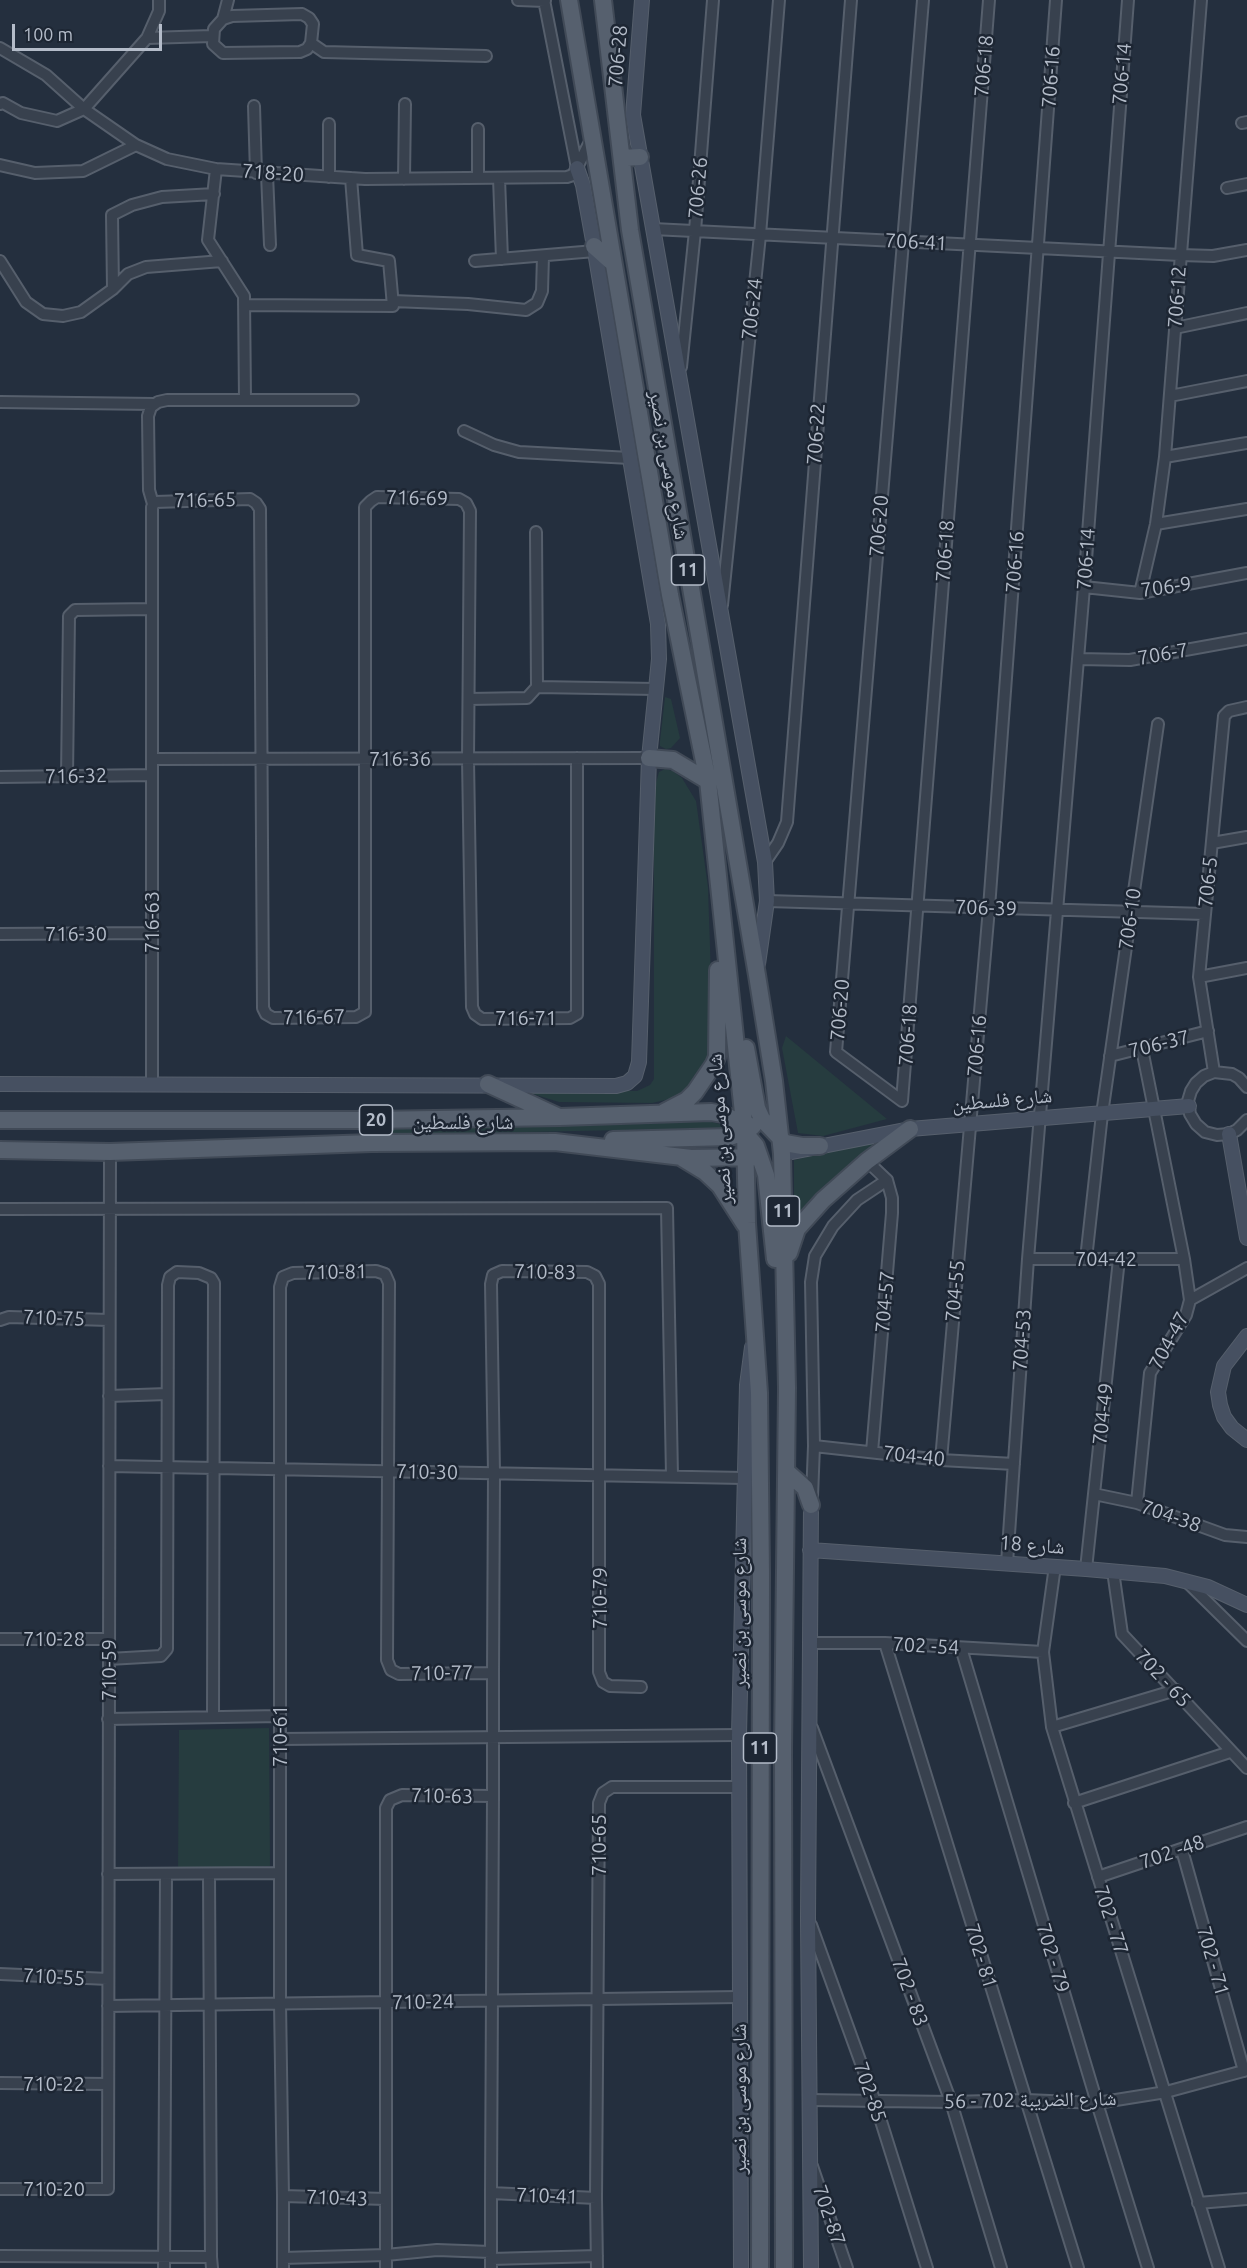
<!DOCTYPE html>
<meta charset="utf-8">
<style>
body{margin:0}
#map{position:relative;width:1247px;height:2268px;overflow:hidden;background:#242f3e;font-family:Ubuntu,sans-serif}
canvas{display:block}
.scale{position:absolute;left:12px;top:24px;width:150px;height:27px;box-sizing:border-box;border:3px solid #b4bcc9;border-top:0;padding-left:8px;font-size:18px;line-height:21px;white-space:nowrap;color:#b4bcc9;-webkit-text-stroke:4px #1d2633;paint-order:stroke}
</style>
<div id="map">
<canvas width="1247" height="2268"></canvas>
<div class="scale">100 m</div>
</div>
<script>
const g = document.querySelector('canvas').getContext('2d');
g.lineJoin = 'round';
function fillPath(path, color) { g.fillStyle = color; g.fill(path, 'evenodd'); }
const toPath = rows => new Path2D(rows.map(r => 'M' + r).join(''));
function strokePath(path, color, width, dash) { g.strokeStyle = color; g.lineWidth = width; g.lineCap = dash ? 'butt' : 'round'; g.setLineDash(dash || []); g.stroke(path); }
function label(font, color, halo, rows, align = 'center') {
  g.font = font + ' Ubuntu,"Noto Naskh Arabic",sans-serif'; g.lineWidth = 5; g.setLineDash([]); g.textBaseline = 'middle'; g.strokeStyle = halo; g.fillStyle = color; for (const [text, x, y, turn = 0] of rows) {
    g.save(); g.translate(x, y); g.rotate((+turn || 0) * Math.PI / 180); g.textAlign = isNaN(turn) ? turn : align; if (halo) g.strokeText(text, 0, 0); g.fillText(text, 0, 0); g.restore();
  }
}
fillPath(toPath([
 [665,697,671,699,680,738,671,748,666,749,660,746,660,741],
 [665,769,673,771,682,778,696,801,708,887,712,1008,709,1055,692,1083,682,1093,670,1099,652,1103,559,1102,533,1094,530,1092,536,1090,637,1091,650,1085,654,1079,654,790,659,772],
 [786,1036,887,1119,823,1136,798,1133,782,1048],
 [700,1119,727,1126,722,1128,479,1133,376,1138,375,1133,380,1125,653,1124],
 [878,1141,794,1217,794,1160],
 [269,1728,270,1866,178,1870,179,1730]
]), '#263c3f');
const street = toPath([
 [518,0,545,1],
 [544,0,577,168],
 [302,14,309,18,313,24,311,43,307,49,300,52,223,53,213,44,214,29,223,19,232,16,302,14],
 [223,19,228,0],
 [147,38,212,36],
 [311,43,324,52,486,56],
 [0,48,46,75,84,109,136,145,167,159,216,169,365,179,567,177,573,175,592,138],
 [0,104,3,103,21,113,57,121,84,109,147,38,159,11,159,0],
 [254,106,256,173],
 [1242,123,1247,122],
 [478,129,478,178],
 [0,165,35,173,83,171,136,145],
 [216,169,208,240,244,296,245,400],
 [267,174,270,245],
 [329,177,329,124],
 [499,178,502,259],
 [404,179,405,104],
 [1227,188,1247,184],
 [653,229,1180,255,1213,256,1247,250],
 [0,261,26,302,43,314,63,316,81,312,113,289,128,274,146,267,222,261],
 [475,261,595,251],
 [113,289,112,215,132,205,162,197,214,194],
 [393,301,468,304,526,310,537,303,542,291,543,256],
 [244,305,393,306,389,261,357,255,351,178],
 [1175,328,1247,313],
 [681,367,695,231,713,0],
 [1170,396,1247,381],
 [0,402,154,404],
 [464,431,494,445,519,452,630,458],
 [1165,457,1247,443],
 [153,504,149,490,148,416,151,407,158,402,167,400,353,400],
 [1156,524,1247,509],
 [536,532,537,687],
 [1084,587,1140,593,1247,573],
 [1140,593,1156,524,1165,457,1201,0],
 [722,605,760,235,779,0],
 [1078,659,1130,660,1247,639],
 [469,699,527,698,537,687,656,689],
 [152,759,649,758],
 [0,777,152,775],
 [67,777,69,616,75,610,152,609],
 [1212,843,1247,837],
 [765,862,778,843,787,822,851,0],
 [767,901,1205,914],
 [0,934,152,933],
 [1199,977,1247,968],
 [1110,1056,1208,1031],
 [1214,1072,1199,977,1224,716,1229,711,1247,707],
 [152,1085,152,507,155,502,250,499,256,503,260,509,263,1008,266,1014,273,1018,356,1017,365,1012,365,507,371,501,377,497,459,499,466,503,470,511,468,759,472,1007,475,1014,482,1019,570,1018,577,1014,577,758],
 [1247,1087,1239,1078,1232,1074,1214,1072,1204,1076,1196,1083,1191,1091,1188,1101,1190,1114,1196,1124,1205,1132,1217,1135,1229,1134,1237,1130,1247,1120],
 [902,1101,836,1052,923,0],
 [902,1101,989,0],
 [867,1161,887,1180,892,1198,892,1213,872,1452],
 [0,1209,667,1208,672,1476],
 [1028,1259,1184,1259],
 [1086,1259,1102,1114,1158,724],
 [1190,1300,1247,1268],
 [0,1320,9,1317,109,1320],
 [109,1396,167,1394],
 [814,1446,941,1460,1014,1464],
 [941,1460,989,908,1056,0],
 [109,1466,744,1478],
 [1094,1494,1137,1503,1225,1535,1247,1537],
 [812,1497,814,1446,811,1282,815,1256,833,1226,857,1200,887,1180],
 [1137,1503,1150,1373,1186,1315,1190,1300,1184,1259,1142,1049],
 [1007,1563,1028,1259,1084,587,1128,0],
 [1055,1566,1043,1652,1052,1727,1219,2268],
 [1086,1569,1119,1259],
 [1113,1571,1122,1634,1247,1768],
 [1187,1582,1247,1641],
 [0,1639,109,1639],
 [809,1643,885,1643,1043,1652],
 [885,1643,1078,2268],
 [961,1648,1097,2103,1148,2268],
 [109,1659,161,1656,167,1649,168,1285,170,1277,177,1272,199,1273,211,1278,214,1283,213,1717],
 [641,1687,610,1686,603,1682,599,1672,599,1284,595,1276,587,1272,502,1271,493,1275,491,1284,494,1473,493,1673,399,1674,391,1670,387,1660,389,1283,385,1274,376,1271,293,1273,283,1277,280,1287,280,2003,283,2196,386,2199,386,1808,390,1800,402,1795,493,1796,491,2193,596,2198,599,1803,603,1793,612,1787,738,1787],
 [108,1719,280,1716],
 [1052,1727,1176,1690],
 [812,1728,951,2102,1001,2268],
 [280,1739,739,1735],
 [493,1796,493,1673],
 [1074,1803,1230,1752],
 [1182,1850,1244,2071],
 [108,1874,280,1873],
 [209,1874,211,2257],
 [1098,1877,1247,1827],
 [811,1925,875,2102,927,2268],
 [0,1974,108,1979],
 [108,2006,739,1997],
 [0,2083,108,2084],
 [810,2100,951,2102,1026,2100,1097,2103,1166,2092,1247,2070],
 [812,2166,847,2268],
 [0,2189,108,2189,110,1152],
 [491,2193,491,2268],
 [596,2198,597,2268],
 [386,2199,386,2268],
 [1198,2203,1247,2199],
 [0,2256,211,2257,212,2268],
 [283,2258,386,2255,437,2250,491,2252],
 [491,2259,597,2256],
 [164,2268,166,1874],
 [283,2268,283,2196]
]);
const secondary = toPath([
 [642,0,633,115,765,862,767,901,758,964],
 [0,1084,616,1086,627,1083,635,1076,639,1062,649,758,659,659,658,624,594,246,583,185,577,168],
 [1229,1134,1247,1238],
 [782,1154,910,1129,1189,1106],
 [1247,1336,1224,1366,1218,1392,1220,1405,1224,1417,1232,1428,1247,1440],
 [810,1550,1086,1569,1165,1576,1208,1587,1247,1605],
 [741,2268,739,1735,747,1385,752,1347],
 [811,2268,808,1918,811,1505]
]);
const primary = toPath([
 [569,0,670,595,708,781,745,1132,747,1223,759,1393,761,1574,760,2268],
 [603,0,630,230,757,975,774,1081,782,1154,787,1388,783,1750,784,2268],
 [622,158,640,157],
 [594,246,613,263],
 [649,758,673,760,708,781],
 [746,1048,757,1108,762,1119,785,1143,802,1146,820,1146],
 [488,1084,557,1116],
 [664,1112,687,1100,695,1092,714,1064,717,1057,718,970],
 [0,1120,372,1120,560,1117,711,1112,723,1114,734,1120,756,1146,766,1175,775,1259],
 [613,1140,730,1137,745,1132,753,1126],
 [0,1150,110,1152,372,1143,555,1142,691,1158,754,1157],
 [682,1158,705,1172,720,1186,745,1225],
 [789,1253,797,1229,823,1200,867,1161,910,1129],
 [787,1472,805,1488,811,1505]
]);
strokePath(street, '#565f6c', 14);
strokePath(secondary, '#565f6c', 16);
strokePath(primary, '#414a57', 20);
strokePath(street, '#38414e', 10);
strokePath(secondary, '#465061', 14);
strokePath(primary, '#56606e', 16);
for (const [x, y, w] of [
 [688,570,33],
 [376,1120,33],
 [783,1211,33],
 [760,1748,33]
]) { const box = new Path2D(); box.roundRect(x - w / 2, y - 15, w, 30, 4.5); g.fillStyle = '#1d2633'; g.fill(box); strokePath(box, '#b4bcc9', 1.5); }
label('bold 18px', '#b4bcc9', null, [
 ["11",688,570],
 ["20",376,1120],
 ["11",783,1211],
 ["11",760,1748]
]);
label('20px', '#b4bcc9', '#1d2633', [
 ["706-28",618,56,-85],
 ["706-18",984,66,-85],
 ["706-14",1122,74,-85],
 ["706-16",1051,77,-86],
 ["718-20",273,173,4],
 ["706-26",698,188,-85],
 ["706-41",916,242,3],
 ["706-12",1177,297,-86],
 ["706-24",752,309,-84],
 ["706-22",816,434,-86],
 ["شارع موسى بن نصير",669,465,80],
 ["716-69",417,498,1],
 ["716-65",205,500,-1],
 ["706-20",879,526,-85],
 ["706-18",945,551,-86],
 ["706-14",1086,559,-86],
 ["706-16",1015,562,-86],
 ["706-9",1166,587,-8],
 ["706-7",1163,654,-10],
 ["716-36",400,759],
 ["716-32",76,776,-1],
 ["706-5",1208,882,-84],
 ["706-39",986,908,2],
 ["706-10",1130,919,-82],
 ["716-63",152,922,-90],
 ["716-30",76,934],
 ["706-20",840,1010,-85],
 ["716-67",314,1017,-1],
 ["716-71",526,1018],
 ["706-18",908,1035,-86],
 ["706-37",1159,1044,-14],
 ["706-16",977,1046,-85],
 ["شارع فلسطين",1002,1100,-5],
 ["شارع فلسطين",463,1122],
 ["شارع موسى بن نصير",720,1129,-94],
 ["704-42",1106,1259],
 ["710-81",336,1272,-1],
 ["710-83",545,1272,1],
 ["704-55",955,1291,-85],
 ["704-57",885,1302,-85],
 ["710-75",54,1318,2],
 ["704-53",1022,1340,-86],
 ["704-47",1169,1341,-62],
 ["704-49",1103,1414,-84],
 ["704-40",914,1456,6],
 ["710-30",427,1472,1],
 ["704-38",1171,1516,19],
 ["شارع 18",1032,1545,4],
 ["710-79",600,1598,-90],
 ["شارع موسى بن نصير",739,1613,-90],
 ["710-28",54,1639],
 ["702 -54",926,1646,3],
 ["710-59",109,1670,-90],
 ["710-77",442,1673,-1],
 ["702 - 65",1163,1678,47],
 ["710-61",280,1736,-90],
 ["710-63",442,1796,1],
 ["710-65",599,1845,-90],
 ["702 -48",1172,1852,-19],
 ["702 - 77",1111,1920,72],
 ["702- 81",981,1956,73],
 ["702 - 79",1053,1958,73],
 ["702 - 71",1213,1961,74],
 ["710-55",54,1977,3],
 ["702 - 83",910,1992,70],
 ["710-24",423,2002,-1],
 ["710-22",54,2084],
 ["702-85",870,2092,71],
 ["شارع موسى بن نصير",739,2099,-90],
 ["شارع الضريبة 702 - 56",1030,2100,-1],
 ["710-20",54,2189],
 ["710-41",547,2196,2],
 ["710-43",337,2198,2],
 ["702-87",829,2215,71]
]);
</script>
